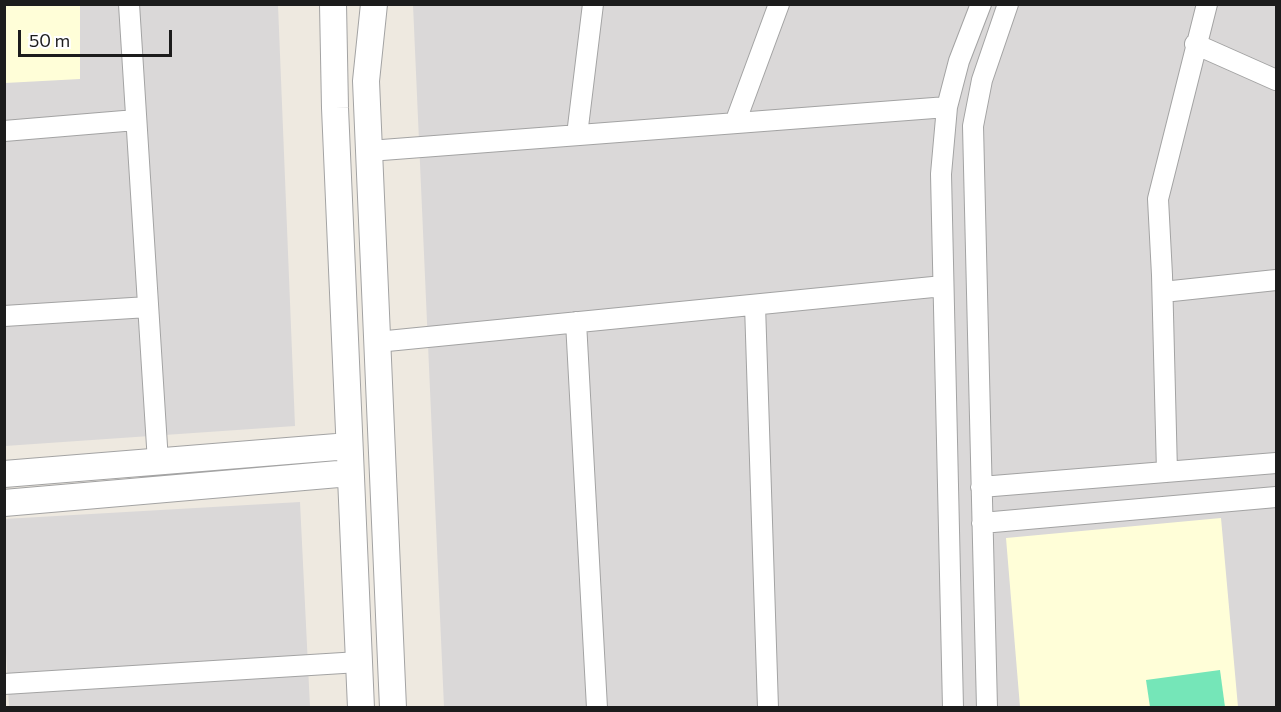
<!DOCTYPE html>
<style>
body{margin:0}
#map{position:relative;width:1281px;height:712px;overflow:hidden;background:#eee9e0;font-family:Commissioner,sans-serif}
canvas{display:block}
.frame{position:absolute;inset:0;border:6px solid #1c1c1c;pointer-events:none}
.scale{position:absolute;left:18px;top:30px;width:154px;height:27px;box-sizing:border-box;border:3px solid #1c1c1c;border-top:0;padding-left:8px;font-size:18px;line-height:21px;white-space:nowrap;color:#1c1c1c;-webkit-text-stroke:4px #fff;paint-order:stroke}
</style>
<div id="map">
<canvas width="1281" height="712"></canvas>
<div class="frame"></div>
<div class="scale">50 m</div>
</div>
<script>
const g = document.querySelector('canvas').getContext('2d');
g.lineJoin = 'round';
function fillPath(path, color) { g.fillStyle = color; g.fill(path, 'evenodd'); }
const toPath = rows => new Path2D(rows.map(r => 'M' + r).join(''));
function strokePath(path, color, width, dash) { g.strokeStyle = color; g.lineWidth = width; g.lineCap = dash ? 'butt' : 'round'; g.setLineDash(dash || []); g.stroke(path); }
fillPath(toPath([
 [5,5,278,5,295,426,5,446],
 [413,5,1276,5,1276,707,444,707],
 [300,502,310,707,9,707,4,615,4,519]
]), '#dad8d8');
fillPath(toPath([
 [5,4,80,5,80,79,5,83],
 [1221,518,1238,707,1020,707,1006,538]
]), '#fffed8');
fillPath(toPath([
 [1220,670,1225,707,1150,707,1146,680]
]), '#75e6b8');
const minor = toPath([
 [129,4,158,462],
 [1195,44,1276,80],
 [735,123,779,4],
 [4,131,136,120],
 [577,135,593,4],
 [369,151,947,107],
 [1163,292,1276,280],
 [755,305,768,708],
 [4,316,148,307],
 [576,322,597,708],
 [377,342,943,286],
 [1167,472,1162,275,1158,199,1207,4],
 [981,487,1276,463],
 [982,523,1276,497],
 [4,684,359,662],
 [953,708,941,174,947,107,959,61,981,4],
 [987,708,973,126,982,80,1008,4]
]);
const tertiary = toPath([
 [333,4,335,108,361,708],
 [374,4,366,81,393,708],
 [4,474,349,446],
 [4,503,350,473]
]);
strokePath(minor, '#a3a3a3', 22);
strokePath(tertiary, '#a3a3a3', 28);
strokePath(minor, '#fff', 20);
strokePath(tertiary, '#fff', 26);
</script>
